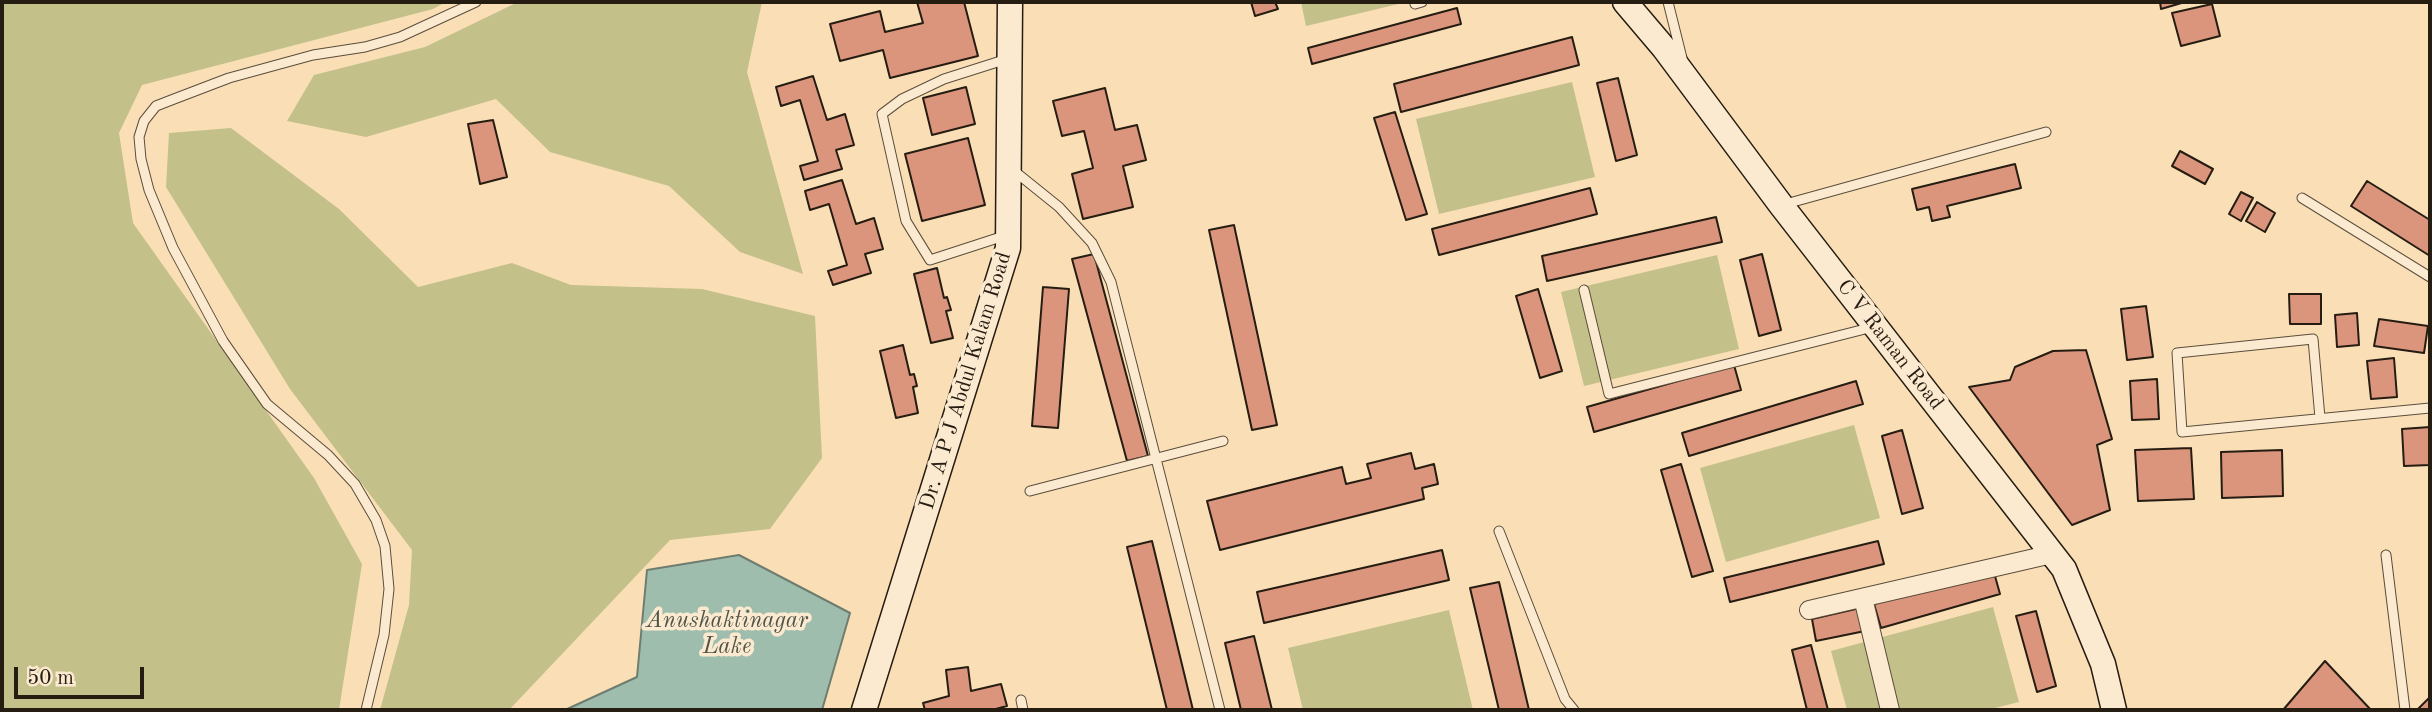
<!DOCTYPE html>
<style>
body{margin:0}
#map{position:relative;width:2432px;height:712px;overflow:hidden;background:#fadfb6;font-family:"Old Standard TT",serif}
canvas{display:block}
.frame{position:absolute;inset:0;border:4px solid #251c12;pointer-events:none}
.scale{position:absolute;left:14px;top:667px;width:130px;height:32px;box-sizing:border-box;border:4px solid #251c12;border-top:0;padding-left:9px;font-size:21px;line-height:24px;white-space:nowrap;color:#251c12;-webkit-text-stroke:5px #fcead0;paint-order:stroke}
</style>
<div id="map">
<canvas width="2432" height="712"></canvas>
<div class="frame"></div>
<div class="scale">50 m</div>
</div>
<script>
const g = document.querySelector('canvas').getContext('2d');
g.lineJoin = 'round';
function fillPath(path, color) { g.fillStyle = color; g.fill(path, 'evenodd'); }
const toPath = rows => new Path2D(rows.map(r => 'M' + r).join(''));
function strokePath(path, color, width, dash) { g.strokeStyle = color; g.lineWidth = width; g.lineCap = dash ? 'butt' : 'round'; g.setLineDash(dash || []); g.stroke(path); }
function label(font, color, halo, rows, align = 'center') {
  g.font = font + ' "Old Standard TT",serif'; g.lineWidth = 7; g.setLineDash([]); g.textBaseline = 'middle'; g.strokeStyle = halo; g.fillStyle = color; for (const [text, x, y, turn = 0] of rows) {
    g.save(); g.translate(x, y); g.rotate((+turn || 0) * Math.PI / 180); g.textAlign = isNaN(turn) ? turn : align; if (halo) g.strokeText(text, 0, 0); g.fillText(text, 0, 0); g.restore();
  }
}
fillPath(toPath([
 [2,2,446,2,433,9,142,85,119,133,133,223,314,478,362,564,339,710,2,710],
 [518,2,762,2,747,72,803,274,740,252,669,186,550,152,496,99,366,137,287,121,314,75,425,47],
 [1301,2,1407,2,1306,26],
 [1572,82,1595,177,1439,214,1416,119],
 [231,128,339,209,418,287,512,263,571,285,702,289,815,316,822,458,770,529,670,540,509,710,380,710,409,605,412,550,290,389,166,187,169,133],
 [1717,255,1739,349,1584,386,1561,292],
 [1854,425,1880,518,1726,562,1700,468],
 [1993,607,2019,702,1987,710,1847,710,1831,651],
 [1449,610,1473,710,1303,710,1288,648]
]), '#c3c08a');
const water = toPath([
 [739,555,850,613,822,710,565,710,637,677,647,570,739,555]
]);
fillPath(water, '#9ebdad');
strokePath(water, '#6e7d6f', 2);
const building = toPath([
 [917,2,964,2,978,56,890,78,883,50,840,61,830,24,880,11,885,32,923,23,917,2],
 [1251,2,1275,2,1278,9,1255,16,1251,2],
 [2160,2,2185,2,2161,9,2160,2],
 [2212,4,2220,36,2181,46,2172,13,2212,4],
 [1457,8,1461,24,1312,64,1308,48,1457,8],
 [1572,37,1579,65,1401,112,1394,84,1572,37],
 [813,76,827,120,845,114,854,145,836,150,842,169,804,180,800,166,818,161,800,100,781,106,776,87,813,76],
 [1618,78,1637,155,1616,161,1597,83,1618,78],
 [966,87,975,124,932,135,923,98,966,87],
 [1105,88,1115,130,1137,125,1146,160,1123,166,1133,207,1083,219,1072,174,1093,168,1084,131,1062,136,1053,101,1105,88],
 [1395,112,1427,214,1406,220,1374,118,1395,112],
 [493,120,507,177,480,184,468,124,493,120],
 [968,138,985,205,922,221,905,154,968,138],
 [2180,151,2213,169,2205,184,2172,166,2180,151],
 [2015,164,2021,188,1947,206,1950,217,1932,221,1929,207,1917,210,1912,189,2015,164],
 [842,180,856,224,874,218,883,249,865,254,871,273,833,285,828,271,847,265,829,204,810,210,805,191,842,180],
 [2367,181,2430,220,2430,256,2351,206,2367,181],
 [1590,188,1597,214,1439,255,1432,229,1590,188],
 [2241,192,2253,198,2241,221,2229,214,2241,192],
 [2257,202,2275,213,2265,232,2246,221,2257,202],
 [1716,217,1722,242,1547,281,1542,256,1716,217],
 [1234,225,1277,425,1252,430,1209,230,1234,225],
 [1094,254,1148,456,1127,461,1072,259,1094,254],
 [1762,254,1781,330,1759,336,1740,260,1762,254],
 [937,268,944,298,947,297,951,310,946,311,953,338,931,343,914,274,937,268],
 [1043,287,1069,289,1058,428,1032,426,1043,287],
 [1538,289,1562,371,1540,378,1516,296,1538,289],
 [2289,294,2321,294,2321,324,2290,324,2289,294],
 [2146,306,2153,357,2127,360,2121,309,2146,306],
 [2357,313,2359,345,2337,347,2335,315,2357,313],
 [2379,319,2428,326,2424,353,2374,346,2379,319],
 [903,345,910,375,914,374,917,386,913,387,918,413,896,418,880,351,903,345],
 [2086,350,2112,439,2097,445,2110,510,2072,525,1969,387,2010,380,2015,367,2053,351,2086,350],
 [2394,358,2397,397,2371,399,2367,361,2394,358],
 [1734,365,1741,390,1594,432,1587,407,1734,365],
 [2157,379,2159,419,2132,420,2130,381,2157,379],
 [1856,381,1863,404,1689,456,1682,433,1856,381],
 [2430,427,2430,465,2404,466,2402,429,2430,427],
 [1902,430,1923,508,1902,514,1882,436,1902,430],
 [2191,448,2194,499,2138,501,2135,450,2191,448],
 [2282,450,2283,496,2222,498,2221,452,2282,450],
 [1411,453,1415,469,1434,464,1438,484,1422,488,1424,499,1220,550,1207,501,1342,467,1346,484,1371,478,1367,464,1411,453],
 [1681,464,1713,571,1692,577,1661,470,1681,464],
 [1152,541,1193,710,1167,710,1127,547,1152,541],
 [1878,541,1884,564,1730,602,1724,578,1878,541],
 [1442,550,1449,580,1264,623,1257,592,1442,550],
 [1993,569,2000,594,1881,628,1874,604,1993,569],
 [1499,582,1529,710,1499,710,1470,588,1499,582],
 [1860,608,1865,631,1816,641,1812,619,1860,608],
 [2036,611,2056,686,2037,692,2016,616,2036,611],
 [1254,636,1272,710,1241,710,1225,643,1254,636],
 [1811,645,1828,710,1807,710,1792,650,1811,645],
 [2325,661,2371,710,2283,710,2325,661],
 [968,667,971,691,1001,684,1007,706,992,710,925,710,923,703,949,696,946,670,968,667],
 [2430,697,2430,710,2417,710,2430,697]
]);
fillPath(building, '#db957d');
strokePath(building, '#251c12', 2);
const lane = toPath([
 [1668,2,1682,58],
 [1415,4,1422,2],
 [1013,170,1059,207,1092,243,1111,282,1220,710],
 [2302,198,2430,277],
 [1782,205,2046,132],
 [1007,235,930,260,906,221,882,114,902,99,944,79,1007,59],
 [1584,290,1609,394,1873,327],
 [2320,418,2313,339,2177,353,2182,432,2430,408],
 [1030,491,1223,441],
 [1499,531,1565,699,1574,710],
 [2386,555,2405,710],
 [1021,700,1023,710],
 [366,710,384,635,389,589,385,546,376,520,355,484,328,455,267,404,223,341,173,248,149,190,141,159,139,137,144,121,156,106,174,99,229,78,313,55,365,47,400,37,476,2]
]);
const street = toPath([
 [1863,598,1890,710],
 [1809,610,2052,554]
]);
const secondary = toPath([
 [1625,2,1664,48,1781,205,2064,569,2103,664,2114,710],
 [864,710,1008,248,1010,2]
]);
strokePath(lane, '#5a4d3b', 11);
strokePath(street, '#5a4d3b', 20);
strokePath(secondary, '#251c12', 27);
strokePath(lane, '#fcead0', 9);
strokePath(street, '#fcead0', 18);
strokePath(secondary, '#fcead0', 24);
label('21px', '#251c12', '#fcead0', [
 ["C V Raman Road",1890,345,52],
 ["Dr. A P J Abdul Kalam Road",966,381,-73]
]);
label('italic 23px', '#4f5448', '#fcead0', [
 ["Anushaktinagar",727,621],
 ["Lake",727,647]
]);
</script>
